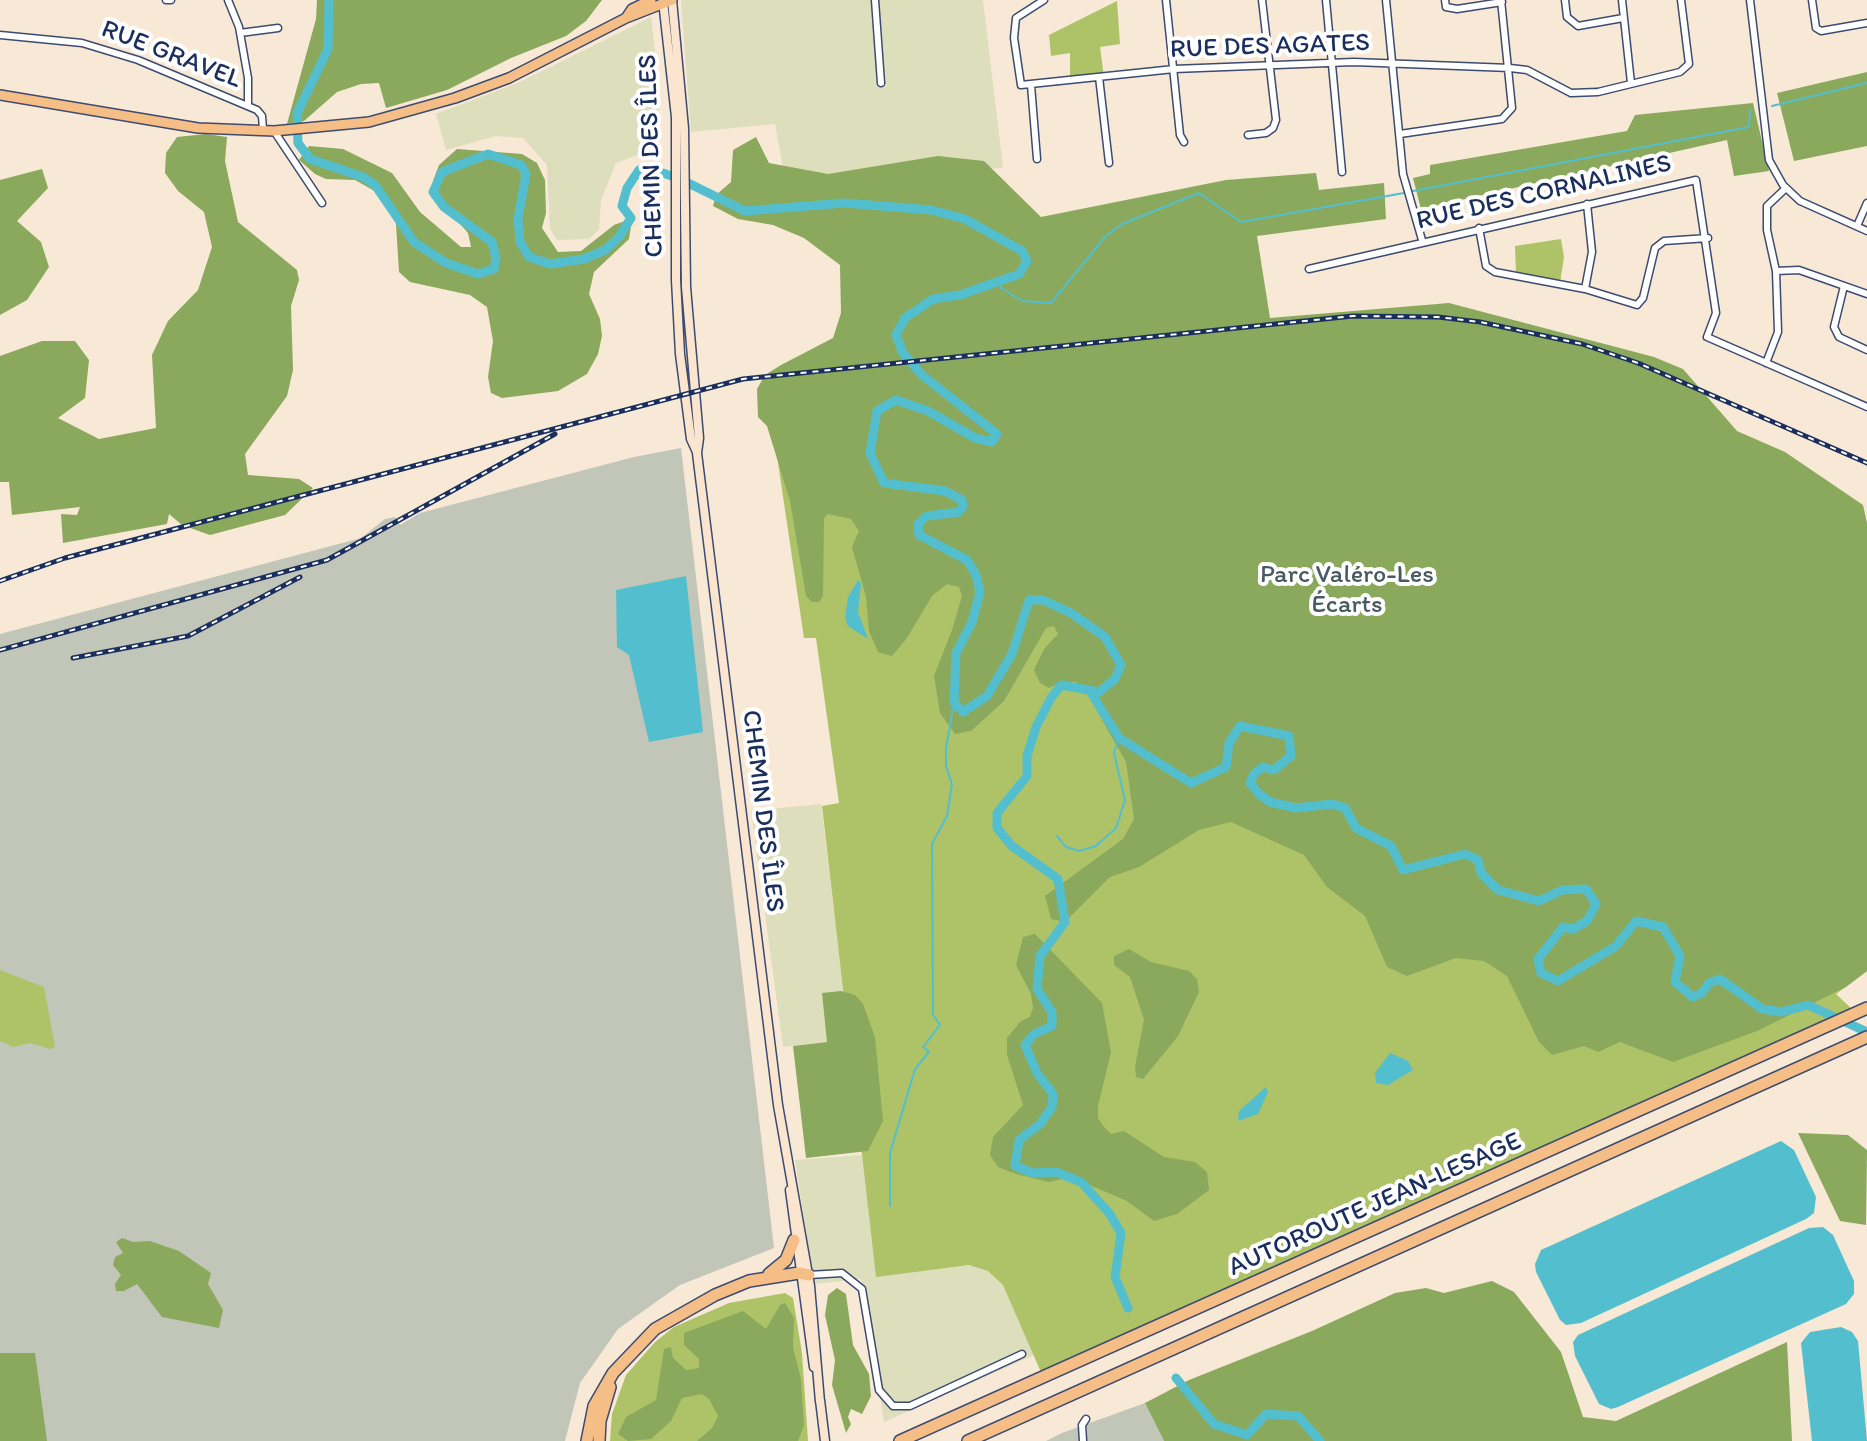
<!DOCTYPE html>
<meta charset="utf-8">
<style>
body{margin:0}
canvas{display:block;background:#f8e8d6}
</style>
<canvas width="1867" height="1441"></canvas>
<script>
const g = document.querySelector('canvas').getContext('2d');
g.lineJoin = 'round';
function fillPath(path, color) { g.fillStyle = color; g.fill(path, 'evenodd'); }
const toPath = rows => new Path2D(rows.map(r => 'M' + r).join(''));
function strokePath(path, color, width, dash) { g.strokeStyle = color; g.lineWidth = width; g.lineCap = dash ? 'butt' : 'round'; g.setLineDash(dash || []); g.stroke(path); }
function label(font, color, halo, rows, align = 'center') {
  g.font = font + ' Itim,sans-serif'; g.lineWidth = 8; g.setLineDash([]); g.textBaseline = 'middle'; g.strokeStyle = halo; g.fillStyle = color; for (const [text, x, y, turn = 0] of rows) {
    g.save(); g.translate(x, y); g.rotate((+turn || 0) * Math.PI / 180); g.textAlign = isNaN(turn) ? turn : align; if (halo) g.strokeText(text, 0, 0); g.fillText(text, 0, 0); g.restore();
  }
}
fillPath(toPath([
 [983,0,1003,168,785,179,775,124,691,132,681,0],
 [651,17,660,95,654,149,616,163,601,200,599,229,589,239,557,240,550,229,547,165,523,138,496,136,446,150,436,114,520,82],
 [821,804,849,1039,783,1047,751,811],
 [862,1155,876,1276,969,1265,988,1271,1003,1285,1034,1355,884,1422,861,1279,814,1284,795,1160]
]), '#dddebc');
fillPath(toPath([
 [681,448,774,1248,680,1285,618,1329,580,1383,565,1441,0,1441,0,634,361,538,385,519,395,517,400,525,420,513,634,457],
 [1145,1403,1164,1441,1046,1441,1062,1433]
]), '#c2c6b9');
fillPath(toPath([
 [1117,1,1120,44,1100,47,1104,77,1070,80,1070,53,1051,56,1049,35],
 [1561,239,1564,257,1560,283,1516,274,1515,246],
 [765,375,1867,971,1836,994,1856,1013,1043,1377,1003,1285,988,1271,969,1265,876,1277,822,806,839,803,816,638,804,638],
 [0,970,44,987,55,1047,50,1049,30,1043,13,1047,0,1041],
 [785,1293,793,1298,802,1353,808,1441,610,1441,612,1414,626,1375,655,1342,674,1327,729,1303]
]), '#aec367');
fillPath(toPath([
 [317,0,602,0,586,21,566,36,511,58,447,90,386,108,379,83,361,84,337,92,304,121,287,124,316,19],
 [1867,72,1867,146,1794,161,1777,93],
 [1753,103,1769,171,1734,176,1727,140,1421,209,1413,178,1430,174,1430,165,1627,131,1635,115],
 [206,134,227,137,225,161,238,222,297,270,299,280,291,306,293,370,287,396,245,454,248,475,299,479,313,488,285,515,210,535,182,525,169,514,167,524,63,543,61,514,77,515,80,507,12,515,9,482,0,482,0,356,42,341,75,341,89,360,85,398,58,418,99,439,156,428,152,355,168,321,198,290,212,247,204,212,178,191,165,173,166,153,177,137],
 [756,137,769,163,828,174,938,156,984,161,1041,217,1226,180,1316,173,1319,190,1384,183,1386,219,1257,236,1270,318,1449,303,1654,357,1683,369,1737,431,1785,452,1863,505,1867,523,1867,971,1846,987,1757,1031,1673,1062,1620,1042,1598,1052,1584,1046,1552,1055,1539,1042,1507,976,1484,961,1456,958,1407,976,1387,967,1365,916,1327,887,1304,855,1231,822,1199,830,1139,867,1110,877,1065,922,1051,919,1045,896,1123,839,1134,819,1126,762,1088,695,1076,682,1062,682,1049,688,1040,683,1034,670,1044,649,1058,634,1054,626,1046,628,1004,701,971,731,955,734,940,713,934,676,952,630,962,596,959,587,947,584,932,596,907,638,892,656,878,652,869,631,866,597,852,547,859,531,851,519,828,514,824,518,823,596,819,602,812,602,806,596,790,501,767,426,758,417,757,389,765,375,781,365,833,338,841,313,840,265,804,238,773,225,738,219,713,206,716,195,731,182,733,150],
 [309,146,343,149,392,173,420,212,461,247,471,247,468,233,440,201,433,181,439,165,457,149,522,154,537,163,545,180,546,213,542,228,558,252,581,251,614,225,625,221,631,226,629,239,594,272,589,294,600,319,602,336,598,354,587,374,558,391,502,398,491,393,488,377,493,341,487,307,470,295,410,282,399,272,396,224,387,198,355,180,326,179,315,174,299,160],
 [42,169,48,188,17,221,41,242,49,267,27,300,0,315,0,180],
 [1035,934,1102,1003,1111,1052,1098,1106,1098,1118,1104,1127,1111,1134,1124,1131,1164,1157,1195,1162,1207,1172,1209,1190,1177,1214,1154,1221,1127,1201,1071,1177,1049,1182,1016,1174,998,1167,990,1155,993,1137,1023,1105,1007,1055,1007,1038,1021,1021,1030,1017,1033,1008,1031,994,1016,965,1023,937],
 [1129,949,1151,962,1189,971,1197,979,1199,992,1178,1036,1143,1079,1136,1077,1135,1066,1144,1020,1130,977,1114,965,1114,956],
 [841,991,855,995,863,1004,875,1037,883,1121,868,1151,806,1158,793,1046,827,1042,822,993],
 [1798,1133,1848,1135,1867,1150,1866,1225,1840,1221],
 [122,1238,133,1242,150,1241,179,1251,211,1273,208,1284,223,1310,219,1328,162,1317,137,1284,124,1291,116,1291,115,1284,121,1275,113,1265,115,1257,123,1253,116,1242],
 [1492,1281,1514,1292,1561,1352,1583,1417,1616,1421,1787,1342,1792,1441,1164,1441,1145,1403,1189,1380,1312,1331,1395,1293,1426,1288,1444,1293],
 [837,1288,846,1294,853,1345,869,1374,871,1396,862,1414,851,1409,848,1417,851,1424,846,1433,832,1385,835,1360,825,1315,828,1295],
 [785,1303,794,1318,793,1348,801,1379,804,1425,798,1441,697,1441,712,1428,718,1416,709,1399,702,1394,682,1398,671,1421,651,1439,628,1441,618,1434,626,1417,656,1400,664,1349,671,1347,673,1358,686,1370,699,1368,699,1359,684,1345,684,1333,743,1311,766,1329,780,1305],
 [0,1353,35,1353,47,1441,0,1441]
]), '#8aa95c');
fillPath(toPath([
 [686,576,703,732,649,742,629,655,617,647,616,590],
 [858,580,861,583,858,612,868,639,848,626,845,618,848,597],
 [1390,1053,1408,1061,1413,1070,1388,1085,1376,1083,1375,1073],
 [1266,1087,1268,1092,1258,1114,1238,1121,1239,1111],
 [1781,1141,1794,1150,1816,1197,1814,1213,1806,1219,1581,1323,1566,1325,1560,1320,1536,1272,1535,1264,1541,1250],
 [1823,1227,1833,1235,1854,1281,1854,1294,1846,1304,1618,1407,1611,1409,1599,1404,1575,1356,1573,1342,1578,1335,1809,1228],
 [1841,1327,1852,1332,1858,1341,1867,1441,1812,1441,1801,1343,1810,1332]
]), '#53bfce');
strokePath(toPath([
 [1772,106,1867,83],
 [1413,191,1749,127,1750,110],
 [1000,282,1001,288,1022,301,1051,303,1105,237,1122,224,1199,193,1241,222,1404,193],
 [1057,836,1066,847,1079,851,1096,846,1116,828,1125,800,1114,753,1119,738],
 [890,1206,890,1153,915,1069,929,1052,923,1047,940,1025,933,1015,932,844,947,816,952,784,946,766,946,748,954,702]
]), '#53bfce', 2);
strokePath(toPath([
 [329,0,328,49,297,113,298,143,310,159,363,177,375,185,414,242,446,263,478,274,494,269,496,258,492,242,444,207,433,192,442,172,488,154,521,165,526,174,518,218,520,242,529,257,550,264,584,259,605,250,619,237,631,218,622,206,627,188,639,170,646,167,680,179,745,211,845,203,931,210,965,219,1022,251,1027,261,1019,274,960,295,933,299,905,318,896,335,903,353,922,375,997,434,992,442,975,438,928,411,896,400,877,411,870,453,884,483,945,491,962,500,963,506,959,512,927,516,918,524,919,535,967,560,976,575,980,592,972,622,956,653,954,702,963,712,987,696,1012,654,1029,600,1043,600,1071,613,1105,637,1121,665,1115,679,1099,692,1061,685,1051,698,1036,727,1027,756,1027,776,997,813,997,828,1012,846,1058,879,1065,922,1040,956,1037,989,1052,1012,1052,1026,1034,1034,1025,1045,1037,1073,1053,1094,1052,1107,1040,1124,1019,1140,1015,1166,1033,1173,1056,1172,1081,1182,1109,1213,1121,1233,1115,1277,1128,1308],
 [1090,691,1119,738,1191,783,1226,767,1229,743,1240,726,1289,736,1291,756,1274,770,1263,767,1254,774,1250,783,1259,794,1270,802,1296,808,1332,804,1345,808,1356,828,1391,846,1403,870,1465,854,1478,860,1481,873,1498,890,1539,901,1562,890,1586,889,1596,904,1587,921,1573,929,1563,927,1538,959,1541,973,1558,981,1616,946,1636,921,1663,927,1680,956,1675,982,1693,997,1702,993,1709,983,1720,979,1762,1009,1781,1012,1808,1005,1867,1032],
 [1176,1378,1214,1424,1247,1435,1266,1414,1298,1416,1320,1441]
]), '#53bfce', 9);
const minor = toPath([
 [166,0,171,0],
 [228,0,239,27,248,78,248,106],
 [875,0,881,83],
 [1044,0,1016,18,1014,38,1021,85,1174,69,1354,62,1510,68,1527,70,1571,93,1598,92,1680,72,1689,64,1681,0],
 [1166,0,1180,135,1184,142],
 [1326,0,1342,172],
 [1386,0,1403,174,1422,240],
 [1445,0,1446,7,1457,9,1502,2],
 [1565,0,1567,17,1578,26,1623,18],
 [1622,0,1631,83],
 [1750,0,1769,160,1783,185,1800,201,1867,231],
 [1812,0,1816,28,1821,31,1867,23],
 [240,33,278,28],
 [0,35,82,43,138,60,257,110,262,116,263,130],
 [1099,77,1109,163],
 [1031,85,1037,159],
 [274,131,322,203],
 [1400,134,1502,119,1512,108,1501,0],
 [1248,135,1266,133,1273,128,1276,120,1262,0],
 [1857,226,1867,203],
 [1479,228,1486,266,1495,272,1585,289,1637,305,1643,298,1655,248,1664,241,1708,238],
 [1309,269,1696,180,1716,313,1707,337,1867,407],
 [1776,271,1799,270,1867,294],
 [1844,286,1834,327,1839,337,1867,350],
 [1585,289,1592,252,1587,204],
 [1766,363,1778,332,1776,271,1767,230,1767,206,1786,188],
 [809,1275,842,1273,862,1289,879,1390,893,1406,910,1406,1022,1354],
 [1083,1441,1082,1425,1086,1419]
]);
const secondary = toPath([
 [672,0,684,128,686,287,699,438,697,453,778,1105,810,1286,820,1402],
 [663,1,676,117,676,280,680,354,691,439,697,452],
 [790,1190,814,1367],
 [820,1400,825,1441]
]);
const primary = toPath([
 [626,18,632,9,651,0],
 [0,95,198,128,274,131,369,122,455,98,509,78,626,18,672,0]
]);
const motorway = toPath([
 [769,1274,786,1260,794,1240],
 [587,1441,594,1406,613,1373,655,1329,715,1295,749,1281,799,1273,809,1275],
 [599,1441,600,1421,610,1387],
 [900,1441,1867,1008],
 [968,1441,1867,1037]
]);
strokePath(minor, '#3c4b70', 9);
strokePath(secondary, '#3c4b70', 11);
strokePath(primary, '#3c4b70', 12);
strokePath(motorway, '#3c4b70', 14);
strokePath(minor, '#fff', 6);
strokePath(secondary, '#fbe5cf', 8);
strokePath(primary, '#f6be87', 9);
strokePath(motorway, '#f6be87', 11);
const rail = toPath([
 [0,581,65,558,743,379,1353,316,1438,317,1480,322,1582,344,1638,363,1867,463],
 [0,650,327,560,555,434],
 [73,658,188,636,300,577]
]);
strokePath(rail, '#1b2f5e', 5);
strokePath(rail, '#fff', 2, [6]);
label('26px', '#1b2f5e', '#fff', [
 ["RUE DES AGATES",1270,47,-2],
 ["RUE GRAVEL",171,55,21],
 ["CHEMIN DES ÎLES",652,156,-92],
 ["RUE DES CORNALINES",1544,193,-13],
 ["CHEMIN DES ÎLES",762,811,83],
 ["AUTOROUTE JEAN-LESAGE",1375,1205,-24]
]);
label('26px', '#475b61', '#fff', [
 ["Parc Valéro-Les",1347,575],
 ["Écarts",1347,605]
]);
</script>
